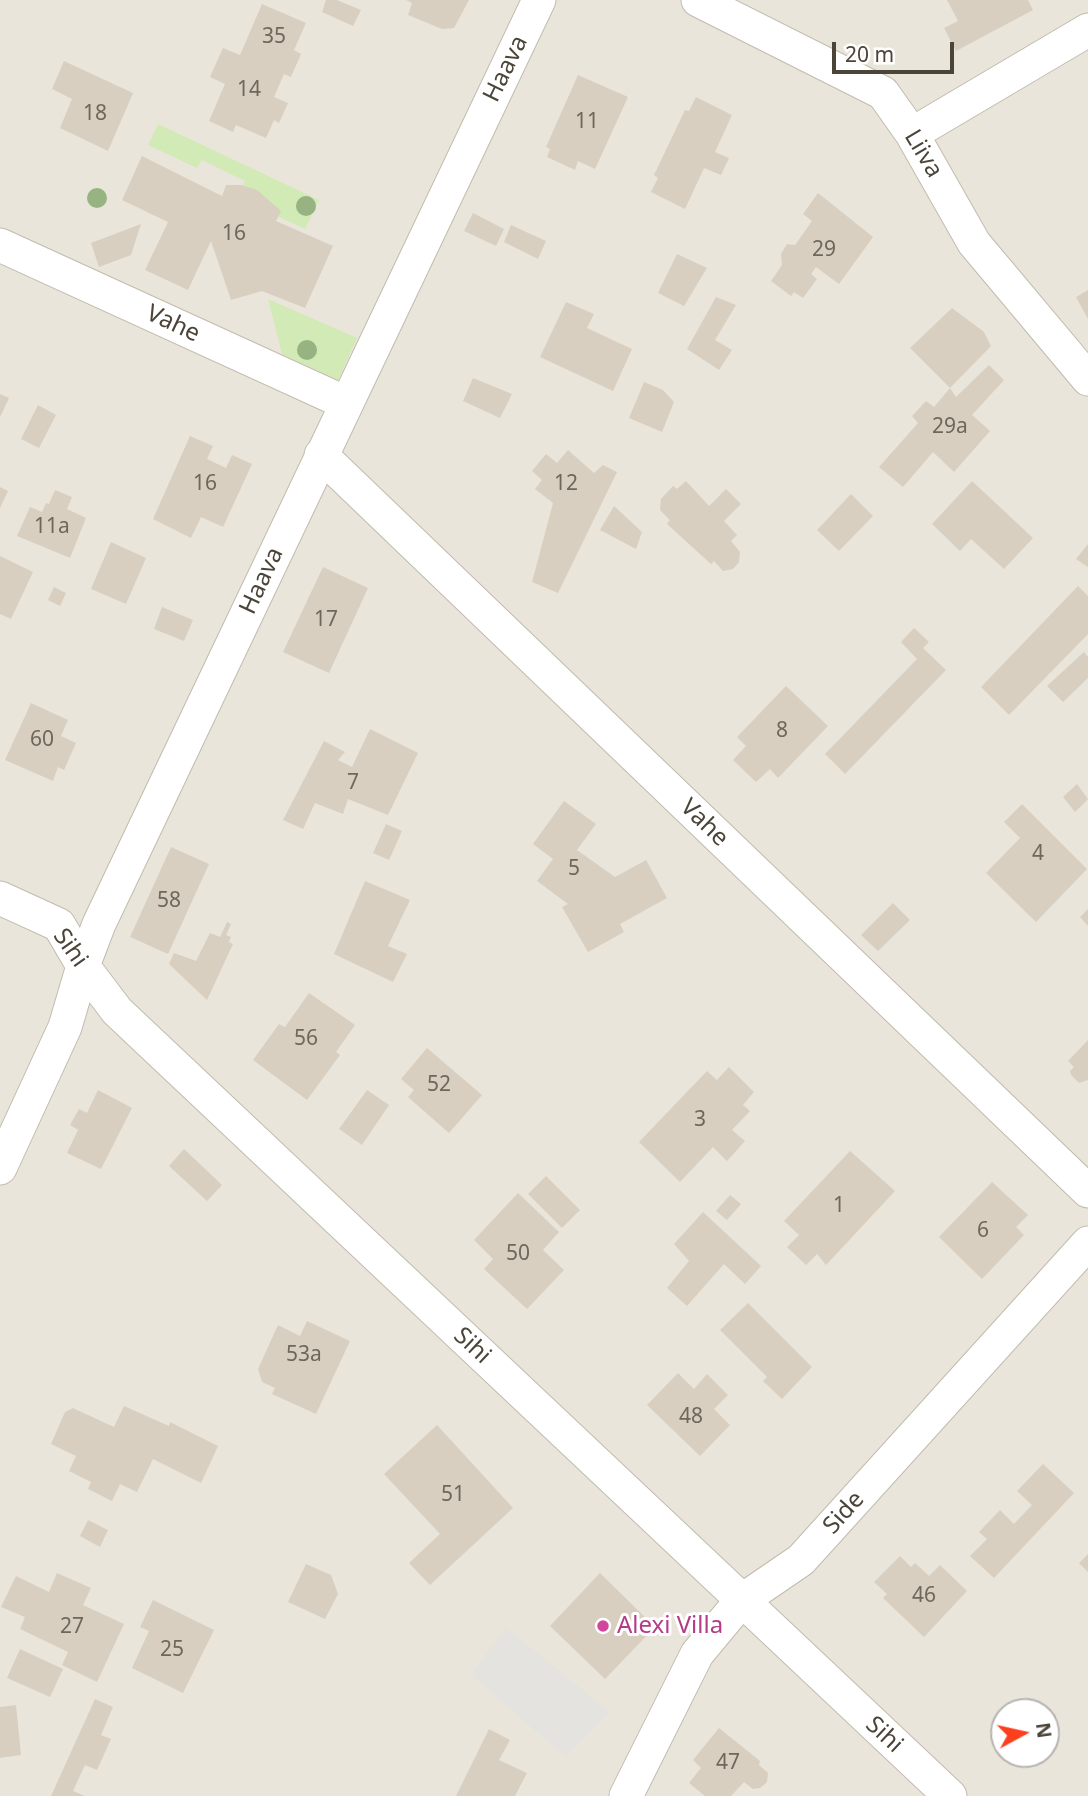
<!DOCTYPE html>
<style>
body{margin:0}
#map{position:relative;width:1088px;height:1796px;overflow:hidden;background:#f6f3ec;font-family:"Noto Sans",sans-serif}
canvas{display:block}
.north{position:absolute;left:990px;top:1698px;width:70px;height:70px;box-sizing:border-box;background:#fff;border:2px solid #b7b4b0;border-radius:50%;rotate:82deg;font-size:19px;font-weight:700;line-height:28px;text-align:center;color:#4b4439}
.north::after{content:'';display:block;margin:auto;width:24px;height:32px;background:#fc3f1d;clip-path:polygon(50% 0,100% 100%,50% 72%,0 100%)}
.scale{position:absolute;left:832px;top:42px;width:122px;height:32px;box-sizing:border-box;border:4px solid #4b4439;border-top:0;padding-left:9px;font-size:21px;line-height:24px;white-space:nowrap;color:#4b4439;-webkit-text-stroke:5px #fff;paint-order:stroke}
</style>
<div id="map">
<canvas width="1088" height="1796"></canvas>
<div class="north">N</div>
<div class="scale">20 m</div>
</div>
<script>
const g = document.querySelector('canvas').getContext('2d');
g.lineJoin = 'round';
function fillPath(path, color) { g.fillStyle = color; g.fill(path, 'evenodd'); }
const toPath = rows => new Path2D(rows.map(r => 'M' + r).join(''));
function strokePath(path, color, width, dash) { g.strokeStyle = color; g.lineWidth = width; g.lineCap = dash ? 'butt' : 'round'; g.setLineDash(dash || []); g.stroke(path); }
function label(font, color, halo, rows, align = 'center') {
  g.font = font + ' "Noto Sans",sans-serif'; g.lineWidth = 6; g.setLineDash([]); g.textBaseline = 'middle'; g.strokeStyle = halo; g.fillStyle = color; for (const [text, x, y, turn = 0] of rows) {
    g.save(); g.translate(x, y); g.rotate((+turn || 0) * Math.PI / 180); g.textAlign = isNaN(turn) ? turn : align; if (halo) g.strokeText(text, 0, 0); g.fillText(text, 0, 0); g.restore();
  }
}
fillPath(toPath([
 [0,0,1088,0,1088,1796,0,1796],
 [1004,1712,1046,1712,1046,1754,1004,1754]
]), '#eae5da');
fillPath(toPath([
 [158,124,319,200,305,229,238,198,245,181,202,160,197,168,148,145],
 [268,299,357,338,338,380,282,354]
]), '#d2eab5');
fillPath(toPath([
 [506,1627,610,1713,566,1757,471,1675]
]), '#e5e3e0');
fillPath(toPath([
 [326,0,337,0,361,10,353,26,322,12],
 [406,0,469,0,454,28,442,29,408,15,412,3],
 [947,0,1028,0,1033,10,956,51,944,28,958,21],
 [262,4,306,23,294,50,301,54,291,77,284,74,274,97,288,103,279,123,274,120,266,138,236,125,233,132,209,121,225,84,210,77,223,48,240,55],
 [64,61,133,93,108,151,60,128,72,99,52,89],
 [578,75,628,97,595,169,578,161,575,170,547,157,550,149,546,147],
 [696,97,732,115,715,152,729,158,721,175,704,168,685,209,651,192,658,178,654,175,685,110,689,111],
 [142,156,222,196,226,185,241,185,257,190,281,211,276,221,333,246,305,308,262,291,231,300,211,241,188,290,145,270,168,222,122,200],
 [818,193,873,237,839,284,816,267,811,274,817,279,803,298,794,292,791,296,771,281,782,265,781,254,787,244,795,245,812,221,803,214],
 [473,213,504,229,496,246,464,231],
 [141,224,131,255,99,267,91,243],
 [511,225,546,241,538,259,504,242],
 [677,254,707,268,684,306,658,293],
 [1088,290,1088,319,1076,297],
 [716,297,736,305,715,340,732,350,719,370,687,349],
 [566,302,594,314,587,328,632,349,613,391,540,357],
 [952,308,984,332,991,346,950,388,910,348],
 [989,365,1004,380,972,415,990,431,954,472,933,452,903,487,879,467,918,423,912,416,926,401,934,407,950,388,956,397],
 [473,378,512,394,500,418,463,401],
 [644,382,663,390,674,402,662,432,629,418],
 [0,394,9,398,0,417],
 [38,405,56,415,39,448,21,439],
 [190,436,213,446,207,459,226,468,232,455,252,464,223,527,201,517,191,538,153,519],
 [568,450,594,473,603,465,617,472,558,593,532,582,553,503,535,489,542,480,532,471,546,454,557,463],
 [686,481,709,506,726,489,741,504,724,521,737,535,731,541,740,552,739,562,733,569,723,571,714,561,711,564,667,524,670,520,660,510,661,499,673,486,677,489],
 [972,481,1033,538,1004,569,971,539,960,551,932,524],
 [0,487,8,491,0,508],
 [55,490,72,497,67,509,86,518,70,558,17,536,30,507,42,512,46,503,49,504],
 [851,494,873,516,839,551,817,530],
 [614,506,642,532,636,549,600,530],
 [111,542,146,558,126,604,91,589],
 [1088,544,1088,567,1076,559],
 [0,556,33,572,11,619,0,614],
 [323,567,368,588,329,673,283,652],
 [1078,586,1088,596,1088,634,1009,715,981,687],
 [54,587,66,593,60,606,48,600],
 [162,607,193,620,184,641,154,629],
 [914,628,929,642,923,648,946,670,845,774,825,754,917,659,901,642],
 [1084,652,1088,657,1088,678,1063,702,1047,686],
 [786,686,828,726,778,778,770,769,756,782,733,760,746,746,737,737],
 [31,703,68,720,61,736,76,743,64,770,58,767,53,781,5,760],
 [370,729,418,753,388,815,348,799,343,814,315,803,303,829,283,820,324,741,345,752,338,760,352,767],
 [1077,784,1088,799,1075,812,1063,797],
 [564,801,596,824,577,850,615,877,646,860,667,898,620,924,624,932,588,952,562,907,568,904,537,881,553,859,533,844],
 [1022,804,1087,869,1036,922,986,873,1020,838,1004,822],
 [386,824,402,831,389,860,373,853],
 [171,847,209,864,168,954,130,937],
 [365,881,410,900,388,946,407,954,393,982,334,954],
 [893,903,910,920,878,951,861,935],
 [1088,909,1088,926,1080,917],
 [227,922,231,924,226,935,231,937,229,942,233,944,207,1000,169,964,174,953,196,961,210,933,220,937],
 [309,993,355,1025,336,1052,340,1055,307,1100,253,1060,279,1024,285,1027],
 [1088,1040,1088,1080,1079,1083,1071,1075,1070,1071,1074,1067,1068,1061],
 [427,1048,482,1095,449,1133,408,1097,414,1090,401,1079],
 [729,1067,754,1092,743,1105,750,1111,732,1130,745,1141,727,1161,713,1147,680,1182,639,1142,707,1071,717,1080],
 [98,1090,132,1108,101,1169,67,1153,78,1130,70,1125,79,1109,87,1113],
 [367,1090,389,1105,362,1145,339,1129],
 [184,1149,222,1185,207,1201,169,1166],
 [850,1151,895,1191,826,1265,817,1254,806,1265,787,1247,799,1235,784,1221],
 [546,1176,580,1210,562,1228,528,1194],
 [992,1182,1028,1215,1016,1227,1024,1235,982,1279,939,1237],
 [518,1193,559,1232,543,1250,564,1270,527,1309,484,1269,493,1259,474,1240],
 [730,1195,741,1204,727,1220,716,1211],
 [703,1212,761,1266,745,1284,724,1264,687,1306,667,1288,689,1261,674,1244],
 [748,1303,812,1367,782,1399,763,1381,767,1377,720,1330],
 [307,1321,350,1341,316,1414,272,1394,275,1388,262,1382,258,1369,278,1325,300,1336],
 [678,1373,694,1389,707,1374,728,1395,714,1409,730,1425,700,1456,647,1405],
 [124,1406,169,1426,170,1422,218,1446,201,1483,153,1459,137,1492,120,1484,112,1501,88,1489,91,1482,69,1471,76,1456,51,1444,65,1412,73,1408,114,1427],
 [437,1425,513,1508,430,1585,409,1563,440,1534,384,1474],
 [1043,1464,1074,1493,994,1578,970,1556,987,1539,979,1532,1000,1510,1014,1524,1032,1505,1017,1491],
 [88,1520,108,1530,100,1547,80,1536],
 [1088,1554,1088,1572,1079,1563],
 [900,1556,911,1567,915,1563,929,1576,940,1565,967,1591,924,1637,883,1598,887,1594,874,1582],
 [306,1564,331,1575,338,1594,325,1619,288,1602],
 [57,1573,91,1588,83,1605,124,1624,97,1682,62,1665,68,1652,20,1629,25,1617,1,1607,16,1576,49,1592],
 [600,1573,655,1627,605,1679,550,1626],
 [153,1600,214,1630,183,1693,132,1668,149,1631,140,1627],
 [20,1649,63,1669,50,1697,7,1678],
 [95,1699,113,1707,101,1735,111,1739,97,1770,85,1765,73,1791,85,1796,51,1796],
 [16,1705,21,1755,0,1758,0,1707],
 [719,1728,760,1761,759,1765,768,1773,767,1782,760,1788,753,1789,744,1782,731,1796,705,1796,689,1783,701,1768,693,1760],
 [489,1729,510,1740,499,1760,527,1773,515,1796,456,1796]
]), '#d8cfc1');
const minor = toPath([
 [698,0,883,93,912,134,974,243,1088,379],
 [912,134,1088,30],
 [0,245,346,403],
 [321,455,1088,1191],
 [0,898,59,925,83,966,117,1011,950,1796],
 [0,1168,65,1027,83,966,99,924,539,0],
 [626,1796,697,1654,741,1601,801,1560,1088,1243]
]);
strokePath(minor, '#c2bbae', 35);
strokePath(minor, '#fff', 33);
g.fillStyle = '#97b381';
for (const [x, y] of [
 [97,198],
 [306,206],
 [307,350]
]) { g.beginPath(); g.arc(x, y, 10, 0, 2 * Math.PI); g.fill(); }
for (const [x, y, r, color] of [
 [603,1626,7,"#d1479c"]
]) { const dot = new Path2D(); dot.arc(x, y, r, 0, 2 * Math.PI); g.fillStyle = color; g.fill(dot); strokePath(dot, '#fff', 2.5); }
label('21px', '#6e675b', null, [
 ["35",274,37],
 ["14",249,90],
 ["18",95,114],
 ["11",587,122],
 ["16",234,234],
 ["29",824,250],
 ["29a",950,427],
 ["16",205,484],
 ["12",566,484],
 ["11a",52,527],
 ["17",326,620],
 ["8",782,731],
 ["60",42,740],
 ["7",353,783],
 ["4",1038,854],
 ["5",574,869],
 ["58",169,901],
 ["56",306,1039],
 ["52",439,1085],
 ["3",700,1120],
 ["1",839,1206],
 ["6",983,1231],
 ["50",518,1254],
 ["53a",304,1355],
 ["48",691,1417],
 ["51",453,1495],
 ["46",924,1596],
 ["27",72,1627],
 ["25",172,1650],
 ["47",728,1763]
]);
label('24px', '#4b4439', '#fff', [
 ["Haava",506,69,-64],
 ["Liiva",923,154,59],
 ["Vahe",173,324,25],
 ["Haava",262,581,-65],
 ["Vahe",704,823,44],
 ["Sihi",70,948,55],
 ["Sihi",472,1346,43],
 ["Side",844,1513,-48],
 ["Sihi",884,1735,43]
]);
label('24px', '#b23c85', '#fff', [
 ["Alexi Villa",617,1626]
], 'left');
</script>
